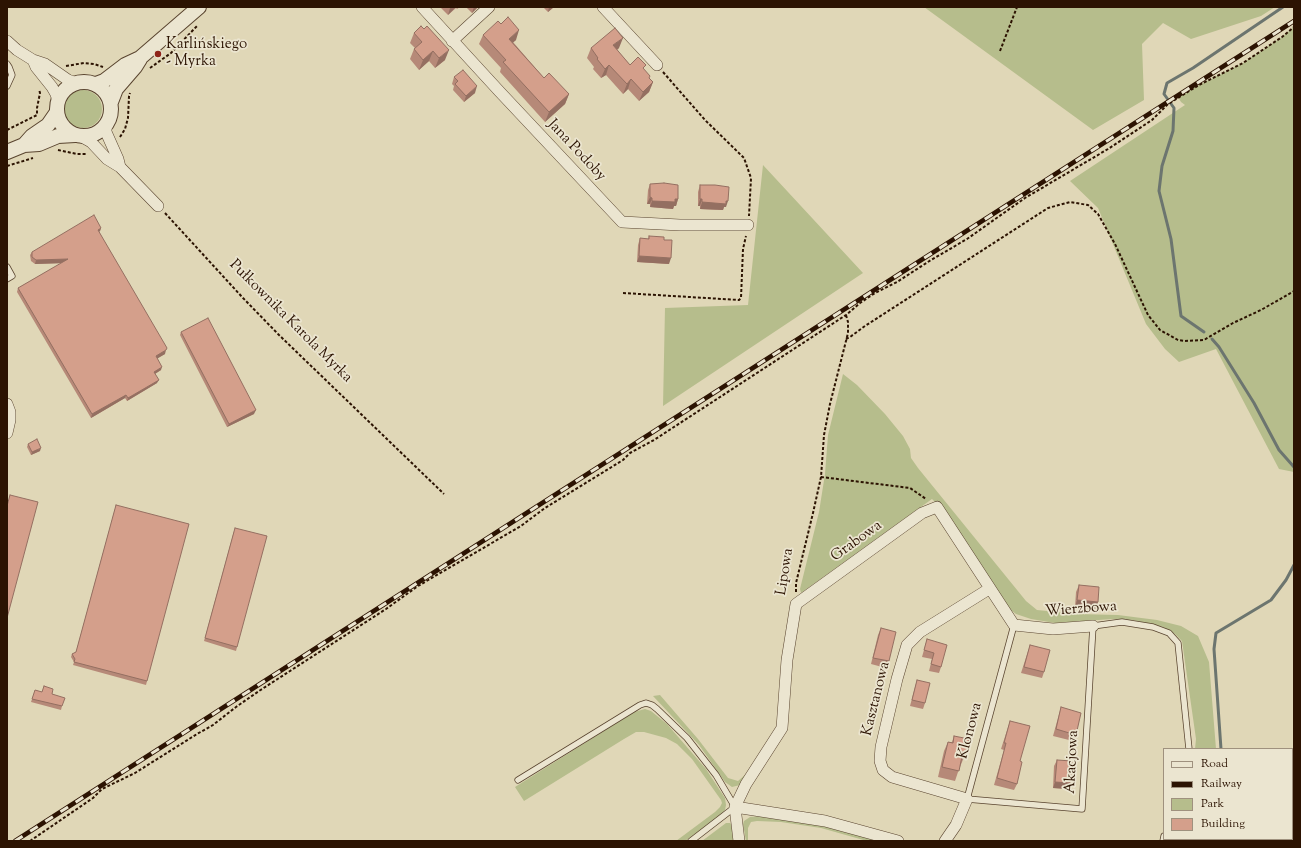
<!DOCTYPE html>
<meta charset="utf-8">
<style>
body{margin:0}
#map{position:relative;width:1301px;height:848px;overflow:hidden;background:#e0d7b7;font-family:"Sorts Mill Goudy",serif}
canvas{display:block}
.frame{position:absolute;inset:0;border:8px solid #2c1302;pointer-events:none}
.legend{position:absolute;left:1163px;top:748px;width:130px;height:92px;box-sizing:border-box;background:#ebe5d0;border:1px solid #9f917e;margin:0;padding:5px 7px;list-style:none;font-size:12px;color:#2c1302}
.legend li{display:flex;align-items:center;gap:8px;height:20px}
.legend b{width:20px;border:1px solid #9f917e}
</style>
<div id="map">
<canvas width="1301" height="848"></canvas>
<div class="frame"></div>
<ul class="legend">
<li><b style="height:5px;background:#ebe5d0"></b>Road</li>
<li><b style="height:5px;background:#2c1302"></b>Railway</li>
<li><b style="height:11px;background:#b6bd8c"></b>Park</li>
<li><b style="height:11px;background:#d49f8b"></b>Building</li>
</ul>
</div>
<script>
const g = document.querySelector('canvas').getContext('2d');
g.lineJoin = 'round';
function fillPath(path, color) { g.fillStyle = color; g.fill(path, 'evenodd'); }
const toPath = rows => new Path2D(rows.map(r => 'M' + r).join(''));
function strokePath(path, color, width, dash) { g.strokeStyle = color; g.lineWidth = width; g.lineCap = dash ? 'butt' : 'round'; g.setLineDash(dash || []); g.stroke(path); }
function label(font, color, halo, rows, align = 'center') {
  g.font = font + ' "Sorts Mill Goudy",serif'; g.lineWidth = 3.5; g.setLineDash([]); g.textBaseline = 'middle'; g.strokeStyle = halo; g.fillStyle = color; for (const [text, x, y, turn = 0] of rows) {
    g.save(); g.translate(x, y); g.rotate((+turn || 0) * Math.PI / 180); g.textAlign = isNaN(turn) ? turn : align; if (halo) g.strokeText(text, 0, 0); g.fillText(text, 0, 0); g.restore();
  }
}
fillPath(toPath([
 [924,7,1275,7,1261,16,1191,39,1163,23,1142,44,1144,100,1093,130],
 [1294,27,1294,472,1279,469,1216,349,1179,362,1165,349,1146,324,1098,208,1070,181,1185,105,1181,102,1178,97,1199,85,1243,63,1282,37],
 '64 109a19 19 0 1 1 38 0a19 19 0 1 1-38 0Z',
 [763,165,863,273,663,406,665,308,748,305],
 [843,374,857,385,885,414,903,436,910,449,911,458,918,468,1026,601,1037,610,1076,614,1118,615,1157,620,1181,626,1198,636,1209,662,1216,749,1195,749,1196,739,1182,641,1175,634,1163,627,1133,620,1113,619,1055,623,1031,619,1016,614,1007,607,948,515,932,499,801,593,800,589,819,512,825,474,828,435],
 [660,695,698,739,728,778,738,781,746,774,740,785,732,787,725,782,699,745,653,696],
 [645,709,651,711,667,724,706,769,725,798,726,805,725,810,720,816,685,841,676,841,715,812,720,807,722,803,721,800,692,759,677,744,666,738,644,732,636,732,624,739,524,801,515,787,634,712],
 [761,816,787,817,883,841,867,841,821,828,781,822,757,821,751,822,748,828,748,841,746,841,743,824,744,821,750,817],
 [726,823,730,823,732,825,734,841,702,841]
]), '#b6bd8c');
strokePath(toPath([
 [1204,332,1181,316,1171,239,1159,191,1162,166,1173,131,1174,108,1164,94,1167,83,1193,68,1283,7],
 [1212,339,1219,347,1254,403,1279,450,1294,467],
 [1221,749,1214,649,1216,633,1271,600,1286,580,1294,565],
 [1202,839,1202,841]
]), '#6c756f', 3);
const service = toPath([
 [7,64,9,67,12,75,7,86],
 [7,267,12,276,7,279],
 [1014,625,967,799,1082,809,1093,626,1122,622,1153,627,1169,633,1178,643,1189,749],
 [518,780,640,705,646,703,652,705,657,709,687,738,716,775,735,807,691,841],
 [1163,841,1164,836]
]);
const minor = toPath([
 [422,7,499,91,622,222,680,225,748,225],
 [603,7,657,65],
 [7,41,17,50,33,60,45,64,68,80,76,83],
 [452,41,489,7],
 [33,60,36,67,52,87,56,94,58,101],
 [106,127,106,132,118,159,120,167],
 [82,137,91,142,107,159,120,167,158,206],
 [7,404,10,412,10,420,7,433],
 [735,807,746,784,782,728,787,660,796,604,922,513,937,507,1014,625,1053,629,1093,626],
 [735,807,825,821,898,841],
 [735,807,739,841],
 [945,841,956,825,967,799,892,777,883,770,880,761,881,747,897,679,907,645,920,632,989,589]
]);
const tertiary = toPath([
 '57 109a27 27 0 1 1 54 0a27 27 0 1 1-54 0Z',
 [96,84,104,81,125,65,140,58,199,7],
 [111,102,116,89,135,67,140,59],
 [24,145,39,144,58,136,75,135],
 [7,152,24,145,32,136,48,125,57,112]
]);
strokePath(service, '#59442f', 7);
strokePath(minor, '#59442f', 12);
strokePath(tertiary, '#59442f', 16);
strokePath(toPath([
 [1000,51,1017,7],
 [66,66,84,63,94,64,103,67],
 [150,68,171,53,197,26],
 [663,72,705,120,744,158,751,178,749,216],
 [7,130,37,115,37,108,40,93,39,89],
 [120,137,125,129,128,118,129,96,130,93],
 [58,150,77,154,87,154],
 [7,166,33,158],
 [165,213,243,298,279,335,444,494],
 [623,293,739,300,741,298,743,249,746,236],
 [846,339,850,337,865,326,1048,208,1070,202,1088,205,1098,214,1115,244,1148,315,1160,330,1178,340,1185,341,1204,340,1233,323,1261,310,1294,291],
 [821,477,910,488,926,499],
 [796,592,796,583,813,513,821,477,824,435,830,404,848,333,848,322,846,315],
 [30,841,93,798,102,789,135,773,197,734,213,725,236,707,259,691,386,609,418,586,521,526,545,508,623,460,630,453,654,440,846,315,860,303,875,293,897,282,931,260,967,239,1025,198,1108,149,1152,120,1168,104,1199,85,1243,63,1282,37,1294,27]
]), '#2c1302', 2, [3, 2]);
strokePath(service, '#ebe5d0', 5.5);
strokePath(minor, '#ebe5d0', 11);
strokePath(tertiary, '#ebe5d0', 14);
const rail = toPath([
 [15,841,1294,21]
]);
strokePath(rail, '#2c1302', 4.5);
strokePath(rail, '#ebe5d0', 3, [9]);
fillPath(toPath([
 [440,7,460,7,457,9,456,8,448,15],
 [466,7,478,7,472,13],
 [543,7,554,7,548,12],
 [414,33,445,60,435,68,429,61,419,70,410,59,414,49,415,48,410,43],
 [483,35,516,40,513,42,544,78,569,94,565,104,545,122,500,72,501,68,479,44],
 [591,48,619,48,617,50,630,65,644,70,649,78,653,82,649,92,639,101,628,89,623,94,606,75,601,78,593,69,594,67,587,58],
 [454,77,475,93,464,102,453,90,454,86,452,84],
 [650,184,678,199,676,206,674,206,673,209,650,207,650,204,647,204,648,190],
 [700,185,726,207,724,207,723,210,700,209,700,206,698,206,698,192],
 [101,228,100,231,99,232,165,354,157,358,161,370,155,374,157,383,127,401,125,398,91,418,17,292,18,288,62,263,35,264,31,261,30,255,32,252],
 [649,236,664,240,669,264,637,262,638,245,640,238,648,239],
 [181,332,254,414,227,427,180,335],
 [28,444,40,451,31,455,27,447],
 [116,505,147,681,146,685,73,665,74,662,71,657,72,654,76,652],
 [234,531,237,647,236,651,204,641],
 [1079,585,1098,602,1095,609,1075,607,1076,592],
 [881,628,889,661,886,668,871,664,878,635],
 [927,639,941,667,939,673,929,671,932,659,922,657],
 [1030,645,1044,672,1042,678,1021,673],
 [917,680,925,703,923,709,910,706,915,687],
 [44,686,62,706,61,710,31,702,35,690,42,692],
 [1061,707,1076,735,1073,741,1053,736],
 [1010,721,1020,761,1017,784,1014,790,994,785,1004,750,1001,749],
 [954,736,964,757,960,767,960,766,955,781,938,777,944,751,948,742,952,742],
 [1057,760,1068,789,1053,788,1054,766]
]), '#b68978');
fillPath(toPath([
 [452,7,456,7,448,15,450,8],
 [474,7,478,7,472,13],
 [549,7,554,7,548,12],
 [519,30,516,40,506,49,509,39],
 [623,38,619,48,610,55,613,45],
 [449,50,445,60,435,68,439,58],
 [433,51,429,61,419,70,423,60],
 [609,65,606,75,601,78,605,69],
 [631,79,628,89,623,94,627,84],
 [653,82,649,92,639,101,643,92],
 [477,86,475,93,464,102,466,96],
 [569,94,565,104,545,122,549,112],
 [650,197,652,198,650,204,647,204],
 [675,199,678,199,676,206,674,206,673,209,650,207,652,201],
 [700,199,702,199,700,206,698,206],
 [728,201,726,207,724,207,723,210,700,209,702,202],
 [101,228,100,231,96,233,98,230],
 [639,256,671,258,669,264,637,262],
 [68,259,67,263,35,264,36,260],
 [166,350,165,354,155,360,156,356],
 [162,367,161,370,153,375,154,372],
 [159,380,157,383,127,401,128,398],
 [126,395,125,398,91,418,92,414],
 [256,410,254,414,227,427,229,424],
 [41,448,40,451,31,455,32,452],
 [1077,600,1098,602,1095,609,1075,607],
 [1055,782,1070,783,1068,789,1053,788]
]), '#946f61');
const building = toPath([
 [508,17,519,30,509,39,544,78,549,73,569,94,549,112,503,62,506,60,483,35,498,21,501,24,508,17],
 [421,26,424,29,427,26,449,50,439,58,433,51,423,60,414,49,422,42,414,33,421,26],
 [615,28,623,38,613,45,630,65,638,57,646,65,643,68,650,76,649,78,653,82,643,92,631,79,627,84,609,65,605,69,597,59,598,58,591,48,615,28],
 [463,70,477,86,466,96,455,84,458,81,454,77,463,70],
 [664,183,678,185,678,199,675,199,675,202,652,201,652,198,650,197,650,184,664,183],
 [700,185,715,185,729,187,728,201,726,201,726,204,702,202,702,199,700,199,700,185],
 [94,215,101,228,98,230,167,348,166,350,156,356,162,367,154,372,159,380,128,398,126,395,92,414,18,288,68,259,36,260,32,257,32,252,94,215],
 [649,236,664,237,664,240,672,240,671,258,639,256,640,238,649,239,649,236],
 [208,318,256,410,229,424,181,332,208,318],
 [37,439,41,448,32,452,28,444,37,439],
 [10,495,38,502,7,618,7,506,10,495],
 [116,505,189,524,147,681,74,662,75,659,72,654,76,652,116,505],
 [235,528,267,536,237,647,205,638,235,528],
 [1079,585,1099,587,1098,602,1077,600,1079,585],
 [881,628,896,632,889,661,873,658,881,628],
 [927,639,947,645,941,667,931,664,934,653,924,650,927,639],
 [1030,645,1050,650,1044,672,1024,667,1030,645],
 [917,680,930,683,925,703,912,700,917,680],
 [44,686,53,689,52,694,65,698,62,706,32,699,35,690,42,692,44,686],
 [1061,707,1081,713,1076,735,1056,729,1061,707],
 [1010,721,1030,726,1020,761,1022,762,1017,784,997,778,1006,743,1004,743,1010,721],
 [954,736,969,739,964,757,962,756,959,771,942,767,948,742,953,743,954,736],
 [1057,760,1072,761,1070,783,1055,782,1057,760]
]);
fillPath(building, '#d49f8b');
strokePath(building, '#946f61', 1);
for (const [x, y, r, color] of [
 [158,54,4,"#8f2418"]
]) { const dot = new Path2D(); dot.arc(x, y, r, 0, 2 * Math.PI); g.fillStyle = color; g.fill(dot); strokePath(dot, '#ebe5d0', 1.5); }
label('15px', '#2c1302', '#ebe5d0', [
 ["Karlińskiego",166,45],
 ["- Myrka",166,62]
], 'left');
label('15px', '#2c1302', '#ebe5d0', [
 ["Jana Podoby",576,151,47],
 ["Pułkownika Karola Myrka",290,322,45],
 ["Grabowa",857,542,-36],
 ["Lipowa",786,572,-81],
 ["Wierzbowa",1081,610,-4],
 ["Kasztanowa",877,699,-76],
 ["Klonowa",971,731,-75],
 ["Akacjowa",1073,762,-87]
]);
</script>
